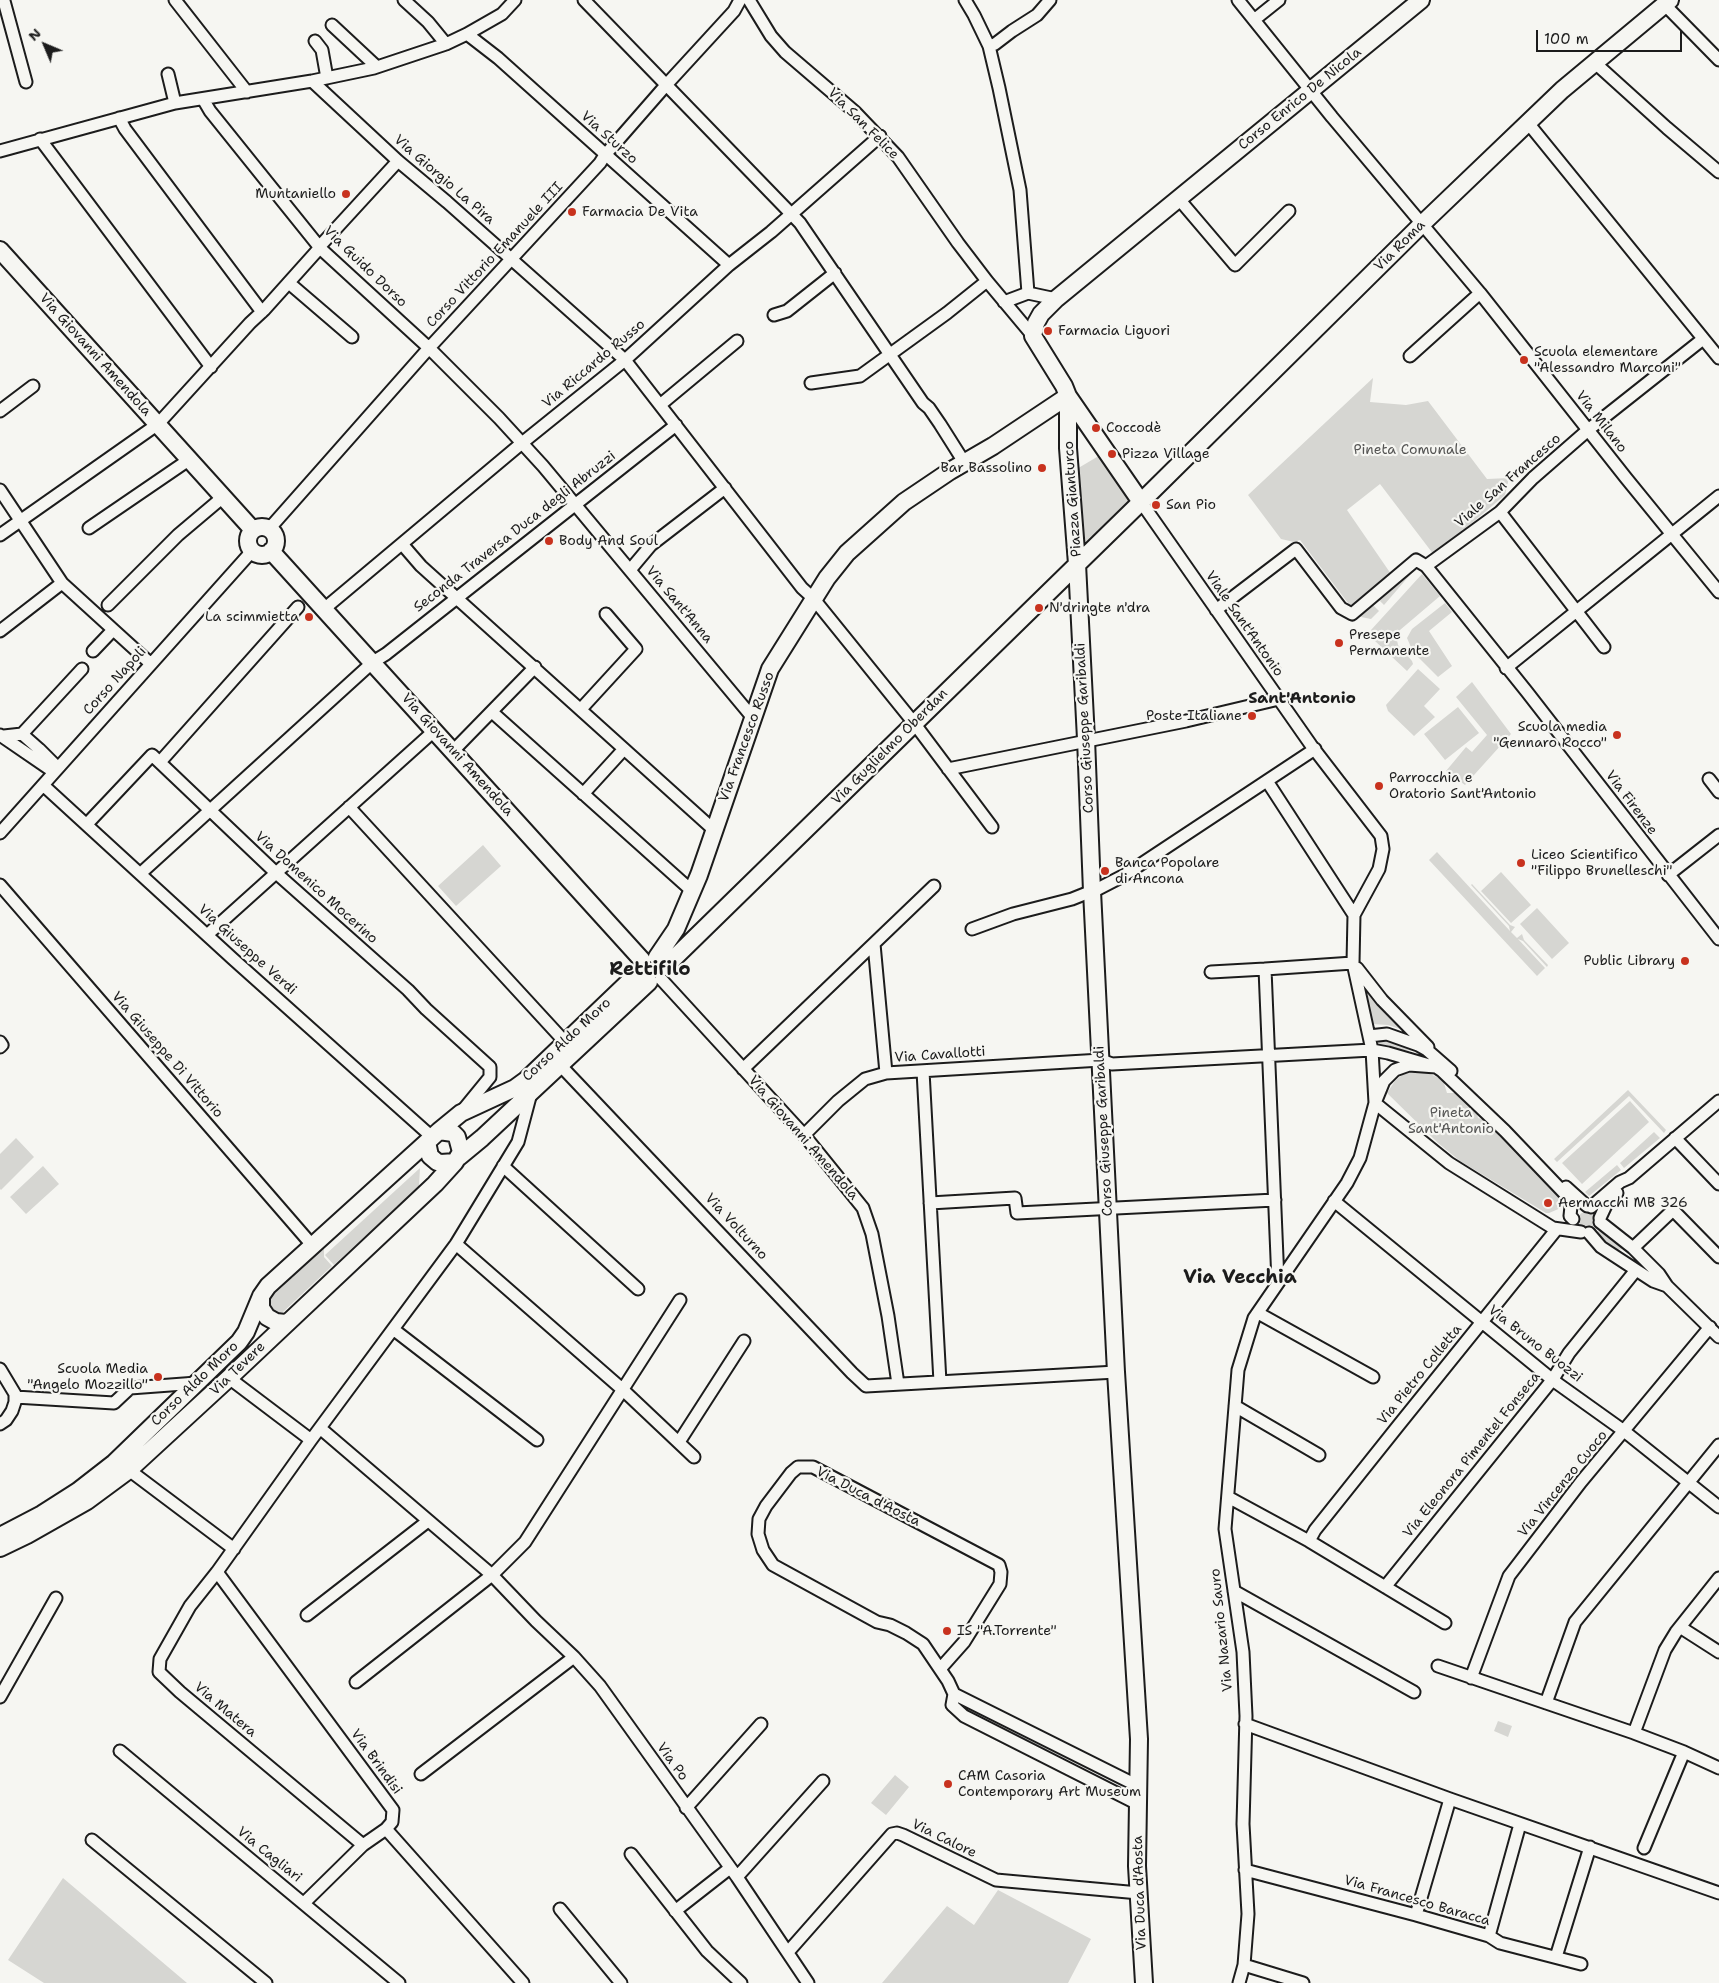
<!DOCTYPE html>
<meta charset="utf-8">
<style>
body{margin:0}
#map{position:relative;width:1719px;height:1983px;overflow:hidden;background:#f6f6f2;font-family:"Shantell Sans",sans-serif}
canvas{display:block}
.north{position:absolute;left:20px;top:20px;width:50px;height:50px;-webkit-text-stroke:4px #f6f6f2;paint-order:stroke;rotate:315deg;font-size:14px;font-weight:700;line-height:20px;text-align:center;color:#1c1c1c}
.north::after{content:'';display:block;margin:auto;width:18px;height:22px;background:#1c1c1c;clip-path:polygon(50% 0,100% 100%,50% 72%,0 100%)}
.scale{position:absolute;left:1536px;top:30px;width:146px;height:22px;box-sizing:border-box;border:2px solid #1c1c1c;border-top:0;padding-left:6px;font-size:15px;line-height:18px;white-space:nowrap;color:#1c1c1c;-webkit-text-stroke:4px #f6f6f2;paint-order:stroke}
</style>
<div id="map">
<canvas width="1719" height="1983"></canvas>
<div class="north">N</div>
<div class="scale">100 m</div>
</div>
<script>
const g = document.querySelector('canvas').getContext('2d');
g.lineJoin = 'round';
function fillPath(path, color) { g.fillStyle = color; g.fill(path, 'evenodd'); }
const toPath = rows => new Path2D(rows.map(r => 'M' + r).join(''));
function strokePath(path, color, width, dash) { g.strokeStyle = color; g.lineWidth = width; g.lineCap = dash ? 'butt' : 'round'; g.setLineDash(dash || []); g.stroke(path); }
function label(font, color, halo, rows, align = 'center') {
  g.font = font + ' "Shantell Sans",sans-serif'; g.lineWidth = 4.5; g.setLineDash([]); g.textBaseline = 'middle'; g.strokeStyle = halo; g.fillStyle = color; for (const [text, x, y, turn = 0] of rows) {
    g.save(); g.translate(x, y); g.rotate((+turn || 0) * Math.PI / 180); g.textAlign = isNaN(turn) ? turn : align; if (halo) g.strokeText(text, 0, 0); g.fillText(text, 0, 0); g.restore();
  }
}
fillPath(toPath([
 [1373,378,1370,402,1406,405,1428,401,1487,479,1509,478,1505,495,1434,555,1380,484,1347,510,1391,574,1351,607,1300,540,1294,542,1281,539,1248,495],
 [1102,454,1135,502,1084,553,1075,470],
 [1414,566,1416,568,1384,605,1377,598],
 [1422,574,1440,596,1400,630,1397,640,1398,645,1412,661,1413,664,1407,671,1375,641,1371,630],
 [1371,603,1379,611,1371,619,1356,616],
 [1445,603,1452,612,1429,631,1452,666,1438,677,1413,652,1407,638,1412,629],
 [1263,647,1282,668,1275,676,1256,652],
 [1418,669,1440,689,1424,706,1435,717,1414,736,1388,711,1386,705],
 [1472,682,1511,734,1465,785,1446,771,1466,747,1472,752,1487,735,1456,697],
 [1458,707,1479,733,1445,760,1424,734],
 [483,845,501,866,456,906,438,886],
 [1437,852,1510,931,1509,926,1471,885,1472,884,1510,925,1515,927,1511,932,1517,938,1522,934,1524,940,1548,965,1547,967,1523,941,1518,939,1545,968,1537,976,1429,860],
 [1501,872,1531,905,1511,923,1481,891],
 [1537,908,1569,943,1552,959,1520,924],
 [1365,991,1403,1030,1388,1025,1372,1024],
 [1383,1037,1417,1049,1418,1051,1382,1049,1378,1045,1379,1040],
 [1417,1071,1426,1072,1443,1080,1447,1093,1459,1093,1476,1109,1478,1118,1489,1121,1563,1200,1563,1207,1549,1213,1546,1213,1460,1161,1438,1143,1387,1093,1395,1081,1402,1075],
 [1628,1090,1666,1130,1664,1133,1629,1096,1557,1162,1554,1159],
 [1630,1101,1649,1122,1582,1184,1562,1163],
 [1654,1132,1660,1138,1624,1168,1620,1163],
 [16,1138,34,1157,1,1190,0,1189,0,1154],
 [1617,1165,1621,1170,1589,1196,1585,1192],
 [43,1166,59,1184,26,1214,10,1197],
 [420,1168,419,1186,334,1265,325,1255],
 '1578 1220a9 9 0 1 1 18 0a9 9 0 1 1-18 0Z',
 [1602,1228,1625,1247,1624,1249,1615,1250,1594,1235],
 [324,1248,324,1257,332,1266,283,1312,279,1313,273,1311,269,1306,270,1298],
 [1498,1721,1512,1726,1508,1737,1494,1731],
 [895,1775,909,1787,886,1815,871,1803],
 [63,1878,187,1983,44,1983,8,1960],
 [998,1890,1091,1939,1068,1983,882,1983,947,1906,974,1925]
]), '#d6d6d2');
const street = toPath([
 [175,0,247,92],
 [404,0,428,22,446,44],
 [584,0,800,223,923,403,929,408,940,424,964,462],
 [749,0,771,36,785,52,855,112,898,157,958,243,987,281,1033,336],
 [965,0,974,15,989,46,999,88,1020,190,1028,293],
 [1238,0,1332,117,1480,293,1626,478,1719,592],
 [4,1,26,82],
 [1665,5,1719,60],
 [1254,20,1279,0],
 [332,25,377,67],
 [467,34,498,58,729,265],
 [315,41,322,50,327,78],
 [989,46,995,44,1012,31,1037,15,1050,0],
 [1594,62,1667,128,1719,172],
 [168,74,175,103],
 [312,81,398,161,447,202,625,360,802,588,813,598,914,723,992,827],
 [203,99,210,111,321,249,429,348,499,418,543,466,753,718],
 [119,118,125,129,262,312],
 [1528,123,1719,358],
 [40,139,211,367],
 [0,151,175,103,312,81,374,68,446,44,467,34,502,14,515,0],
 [1178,198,1235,265,1289,211],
 [289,283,352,337],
 [1004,302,1028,293,1056,299],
 [774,315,787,311,835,273],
 [1410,356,1480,293],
 [811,383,860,376,947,313,987,281],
 [660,405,737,341],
 [0,411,33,386],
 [0,490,62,583,151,664],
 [1141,502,1311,745,1381,836,1383,849,1379,869,1354,915,1353,963,1372,1050,1375,1103,1360,1158,1347,1183,1254,1318,1238,1370,1225,1529,1243,1652,1246,1716,1243,1824,1248,1914,1244,1965,1239,1983],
 [1500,512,1604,647],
 [89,528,190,459],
 [269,529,429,348,600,163,605,155,667,84,734,11,740,0],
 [0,535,158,424,250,323,264,310,316,252,320,246,398,161],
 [402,544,421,566,714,830],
 [1426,566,1527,692,1719,939],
 [630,570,651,545,725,488],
 [108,605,178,535,223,497],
 [324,609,522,443,625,360,729,265,771,232,880,136],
 [1216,610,1296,549,1341,608,1352,614,1416,560,1426,566,1500,512,1533,478,1588,430,1703,339],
 [0,631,62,583],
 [93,651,113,630],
 [1506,668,1719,496],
 [581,709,636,649,606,614],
 [492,712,692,891],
 [22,734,82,669],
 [0,735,54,772],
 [4,736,22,734,39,749,58,768],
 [453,751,535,667],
 [160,762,298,607],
 [948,769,1186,721,1279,699],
 [1709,779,1719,792],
 [1267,781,1354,915],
 [43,785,233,959,432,1137],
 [583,794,624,749],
 [349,807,565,1042],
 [87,824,152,755,275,872,408,990,426,1009,490,1067,490,1077,463,1110],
 [0,833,253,550],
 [141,873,373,662,386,654,676,425],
 [1668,875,1719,835],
 [0,885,312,1245],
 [1092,892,1123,876,1315,749],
 [972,929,1013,914,1072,899,1092,891],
 [207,935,434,731],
 [874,944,886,1073],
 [1357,968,1382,1000,1428,1047],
 [1211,972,1265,969],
 [661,979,804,1135,863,1208,872,1234,888,1316,898,1384],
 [1369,1036,1387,1034,1418,1045,1427,1050,1451,1071],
 [0,1042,2,1045,0,1047],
 [561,1066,852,1373,866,1386,1116,1372],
 [743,1069,934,886],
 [923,1071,940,1382],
 [804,1135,838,1101,865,1079,886,1073,1101,1060,1112,1064,1372,1050,1388,1053,1436,1067],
 [1675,1138,1719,1184],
 [503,1166,638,1289],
 [1566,1187,1587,1206],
 [1334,1201,1554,1381,1624,1431,1719,1507],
 [930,1203,1015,1198,1017,1213,1275,1200],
 [1591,1207,1620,1182,1629,1178,1719,1101],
 [1600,1218,1607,1203,1617,1193],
 [1573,1219,1570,1216,1571,1206,1568,1197,1505,1131,1442,1071,1436,1067,1409,1065,1395,1070,1384,1081,1375,1103,1449,1163,1553,1228,1581,1232],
 [1600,1222,1633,1248,1659,1274,1667,1286,1719,1337],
 [1589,1233,1601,1247,1653,1281,1667,1286],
 [456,1244,622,1389,694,1457],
 [1633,1248,1673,1210,1719,1257],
 [1278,1282,1265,969,1353,963],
 [1258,1313,1373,1377],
 [393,1329,537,1440],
 [0,1369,15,1394,15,1402,12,1411,6,1420,0,1424],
 [229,1378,311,1440],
 [15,1397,114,1403,130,1388,197,1383],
 [1235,1406,1319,1455],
 [320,1428,492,1575,536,1621,574,1657,600,1686,737,1877,808,1983],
 [679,1442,744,1341],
 [129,1470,234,1549],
 [1228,1497,1309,1541,1445,1623],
 [1309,1541,1315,1530,1398,1426,1556,1230],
 [217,1572,393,1810,392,1822,386,1829,523,1983],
 [1385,1587,1553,1379,1569,1353,1636,1270],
 [1234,1591,1414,1692],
 [307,1615,428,1521],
 [1680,1627,1719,1652],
 [1438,1666,1634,1733,1684,1752,1719,1768],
 [940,1669,964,1642,1000,1584,1001,1572,999,1565,813,1467,798,1467,791,1473,766,1506,759,1519,758,1534,763,1550,773,1565,877,1622,890,1625,906,1633,923,1644,948,1681,954,1694,1138,1786],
 [1471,1678,1509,1576,1581,1482,1710,1327],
 [356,1682,492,1575,525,1542,680,1300],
 [954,1694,952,1705,964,1716,1138,1804],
 [0,1697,56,1598],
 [1546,1703,1575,1622,1719,1445],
 [1245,1724,1450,1799,1719,1893],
 [1634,1733,1665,1650,1676,1632,1719,1578],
 [120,1751,399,1983],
 [421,1774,574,1657],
 [686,1808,761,1724],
 [92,1840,266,1983],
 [363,1845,180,1692,159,1672,160,1659,190,1606,217,1572,311,1440,456,1244,518,1142,531,1093],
 [1644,1848,1684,1752],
 [631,1854,707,1951,741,1983],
 [1245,1870,1416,1915,1489,1936,1500,1943,1581,1964],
 [737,1877,823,1781],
 [304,1903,363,1845,386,1829],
 [560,1909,621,1983],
 [675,1911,730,1868],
 [1416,1915,1450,1799],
 [1489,1936,1520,1824],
 [788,1952,892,1834,897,1833,903,1835,996,1880,1139,1893],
 [1556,1957,1590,1847],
 [1244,1965,1303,1983]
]);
const secondary = toPath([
 [0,250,253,530],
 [1068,396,1068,448,1077,564,1086,739,1092,891,1116,1372,1139,1739,1137,1866,1144,1983],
 [1141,502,1068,396,1064,386,1033,336,1036,323,1041,314,1056,299,1421,0],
 '248 541a14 14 0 1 1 28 0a14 14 0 1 1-28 0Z',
 [271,551,642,960],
 [657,957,676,929,699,875,770,669,827,578,847,553,904,502,950,471,993,446,1068,396],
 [665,967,1141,502,1421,225,1562,90,1670,0],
 [439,1131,461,1113,515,1088,526,1080,639,972],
 [439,1131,453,1133,457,1137,461,1152,455,1162,441,1163,437,1162,430,1156,427,1142,439,1131],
 [459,1157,482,1138,649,982],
 [261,1296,261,1308,267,1317,276,1322,286,1323],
 [0,1536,42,1514,78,1491,114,1463,239,1342,246,1332,261,1296,268,1286,427,1142],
 [0,1548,27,1535,87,1501,129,1470,229,1378,435,1184,455,1162]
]);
strokePath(street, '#1c1c1c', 15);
strokePath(secondary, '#1c1c1c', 20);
strokePath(street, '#f6f6f2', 11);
strokePath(secondary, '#f6f6f2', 16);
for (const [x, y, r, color] of [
 [346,194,5,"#c8321e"],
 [572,212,5,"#c8321e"],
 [1048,331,5,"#c8321e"],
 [1524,360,5,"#c8321e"],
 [1096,428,5,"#c8321e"],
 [1112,454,5,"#c8321e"],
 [1042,468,5,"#c8321e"],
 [1156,505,5,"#c8321e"],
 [549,541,5,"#c8321e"],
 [1039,608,5,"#c8321e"],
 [309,617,5,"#c8321e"],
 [1339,643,5,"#c8321e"],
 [1252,716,5,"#c8321e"],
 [1617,735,5,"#c8321e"],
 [1379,786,5,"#c8321e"],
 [1521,863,5,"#c8321e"],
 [1105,871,5,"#c8321e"],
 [1685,961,5,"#c8321e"],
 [1548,1203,5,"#c8321e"],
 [158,1377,5,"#c8321e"],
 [947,1631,5,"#c8321e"],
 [948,1784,5,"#c8321e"]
]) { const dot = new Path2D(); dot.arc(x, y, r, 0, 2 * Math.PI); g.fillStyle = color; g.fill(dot); strokePath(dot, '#f6f6f2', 2); }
label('14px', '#1c1c1c', '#f6f6f2', [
 ["Corso Enrico De Nicola",1300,99,-39],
 ["Via San Felice",863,124,45],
 ["Via Sturzo",609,138,42],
 ["Via Giorgio La Pira",444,180,41],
 ["Via Roma",1400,246,-45],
 ["Corso Vittorio Emanuele III",495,255,-47],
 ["Via Guido Dorso",365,267,44],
 ["Via Giovanni Amendola",95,355,48],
 ["Via Riccardo Russo",594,364,-40],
 ["Via Milano",1601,422,52],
 ["Viale San Francesco",1508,481,-41],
 ["Piazza Gianturco",1073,499,-94],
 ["Seconda Traversa Duca degli Abruzzi",515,532,-38],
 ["Via Sant'Anna",679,605,50],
 ["Viale Sant'Antonio",1244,624,55],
 ["Corso Napoli",115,681,-48],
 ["Corso Giuseppe Garibaldi",1085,728,-93],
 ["Via Francesco Russo",747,737,-70],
 ["Via Guglielmo Oberdan",890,747,-45],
 ["Via Giovanni Amendola",457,755,48],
 ["Via Firenze",1631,803,53],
 ["Via Domenico Mocerino",316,888,42],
 ["Via Giuseppe Verdi",247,950,42],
 ["Corso Aldo Moro",567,1040,-43],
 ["Via Giuseppe Di Vittorio",167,1055,49],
 ["Via Cavallotti",940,1055,-4],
 ["Corso Giuseppe Garibaldi",1104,1131,-93],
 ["Via Giovanni Amendola",803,1138,49],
 ["Via Volturno",736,1227,47],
 ["Via Bruno Buozzi",1535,1344,38],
 ["Via Tevere",238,1369,-44],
 ["Via Pietro Colletta",1420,1375,-51],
 ["Corso Aldo Moro",195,1384,-44],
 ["Via Eleonora Pimentel Fonseca",1472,1455,-51],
 ["Via Vincenzo Cuoco",1563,1484,-51],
 ["Via Duca d'Aosta",868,1497,27],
 ["Via Nazario Sauro",1222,1630,-96],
 ["Via Matera",225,1710,40],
 ["Via Brindisi",376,1762,54],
 ["Via Po",672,1762,54],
 ["Via Calore",944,1839,26],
 ["Via Cagliari",269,1855,39],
 ["Via Duca d'Aosta",1140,1893,-92],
 ["Via Francesco Baracca",1417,1901,16]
]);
label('14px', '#1c1c1c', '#f6f6f2', [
 ["Muntaniello",336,194,"right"],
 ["Farmacia De Vita",582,212],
 ["Farmacia Liguori",1058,331],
 ["Scuola elementare",1534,352],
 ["\"Alessandro Marconi\"",1534,368],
 ["Coccodè",1106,428],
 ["Pizza Village",1122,454],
 ["Bar Bassolino",1032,468,"right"],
 ["San Pio",1166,505],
 ["Body And Soul",559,541],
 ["N'dringte n'dra",1049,608],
 ["La scimmietta",299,617,"right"],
 ["Presepe",1349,635],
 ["Permanente",1349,651],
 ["Poste Italiane",1242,716,"right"],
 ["Scuola media",1607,727,"right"],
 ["\"Gennaro Rocco\"",1607,743,"right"],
 ["Parrocchia e",1389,778],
 ["Oratorio Sant'Antonio",1389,794],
 ["Liceo Scientifico",1531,855],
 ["\"Filippo Brunelleschi\"",1531,871],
 ["Banca Popolare",1115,863],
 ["di Ancona",1115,879],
 ["Public Library",1675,961,"right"],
 ["Aermacchi MB 326",1558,1203],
 ["Scuola Media",148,1369,"right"],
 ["\"Angelo Mozzillo\"",148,1385,"right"],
 ["IS \"A.Torrente\"",957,1631],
 ["CAM Casoria",958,1776],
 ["Contemporary Art Museum",958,1792]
], 'left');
label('14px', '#545453', '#f6f6f2', [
 ["Pineta Comunale",1410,450],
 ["Pineta",1451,1113],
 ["Sant'Antonio",1451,1129]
]);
label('bold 16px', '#1c1c1c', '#f6f6f2', [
 ["Sant'Antonio",1302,699]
]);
label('bold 19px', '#1c1c1c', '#f6f6f2', [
 ["Rettifilo",650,970],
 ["Via Vecchia",1240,1278]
]);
</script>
